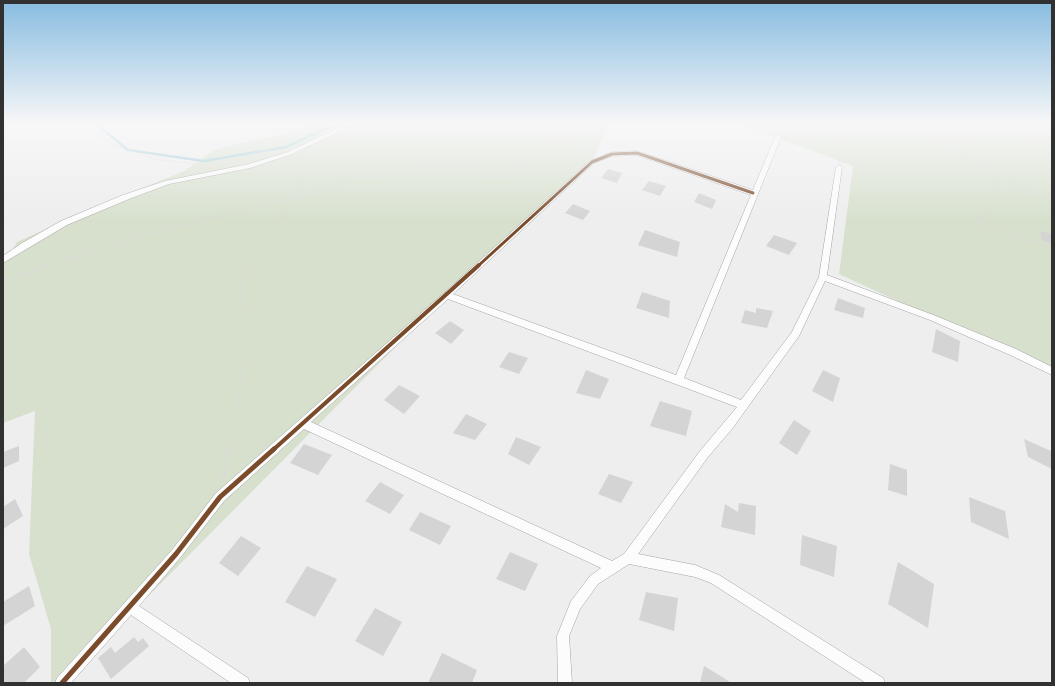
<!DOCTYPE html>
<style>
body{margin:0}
#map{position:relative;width:1055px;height:686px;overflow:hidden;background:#eeeeef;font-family:Karla,sans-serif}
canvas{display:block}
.frame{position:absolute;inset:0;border:4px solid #313132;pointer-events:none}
</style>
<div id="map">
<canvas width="1055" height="686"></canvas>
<div class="frame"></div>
</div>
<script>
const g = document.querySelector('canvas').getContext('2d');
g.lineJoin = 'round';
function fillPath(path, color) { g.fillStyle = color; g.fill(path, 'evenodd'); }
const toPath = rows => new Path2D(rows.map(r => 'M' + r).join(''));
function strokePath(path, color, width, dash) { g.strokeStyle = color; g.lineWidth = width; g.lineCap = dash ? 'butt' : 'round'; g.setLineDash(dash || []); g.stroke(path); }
fillPath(toPath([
 [311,123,610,123,592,162,447,295,62,683,51,683,51,629,29,554,35,411,3,423,3,256,11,252,17,242,112,200,184,171,214,150,240,143,276,136],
 [737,123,1052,123,1052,372,839,274,853,166]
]), '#d7e0cd');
strokePath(toPath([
 [100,123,100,127,128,150,204,161,286,147,338,123]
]), '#96c8d5', 2.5);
fillPath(toPath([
 [608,169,622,173,617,183,601,178],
 [649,181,666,186,660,196,642,190],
 [699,193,716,200,712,209,694,202],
 [573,204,590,211,583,220,565,213],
 [645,230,680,242,677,257,638,245],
 [1040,231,1052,234,1052,244,1042,240],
 [774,235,797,243,789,255,766,246],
 [642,292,670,301,669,318,636,308],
 [838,298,865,308,863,318,834,310],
 [756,308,773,311,767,328,741,323,745,310,756,313],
 [450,321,464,330,451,344,435,333],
 [936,329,960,341,958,362,932,352],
 [509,352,528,358,519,374,499,367],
 [586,370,609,379,600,399,576,393],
 [823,370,840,378,833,402,812,391],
 [399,385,420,396,404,414,384,400],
 [660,401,692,411,686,436,650,426],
 [466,414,487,424,475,440,453,433],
 [794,420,811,431,797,455,779,443],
 [516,437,541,447,529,465,508,454],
 [1024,439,1051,451,1052,469,1028,457],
 [304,444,332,455,318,475,290,463],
 [19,446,19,461,3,468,3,452],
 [890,464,907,470,907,496,888,490],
 [609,474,633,482,621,503,598,494],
 [380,482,404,495,390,514,365,501],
 [969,497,1005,511,1009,539,971,522],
 [15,499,23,516,3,529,3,507],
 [739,503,756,506,755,535,721,527,725,504,738,512],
 [420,512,451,526,440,545,409,530],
 [802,535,837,546,834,577,800,565],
 [241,536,261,548,238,576,219,563],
 [510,552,538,564,525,591,496,579],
 [898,562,934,584,928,628,888,604],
 [307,566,337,579,315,617,285,602],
 [29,586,35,606,3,626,3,602],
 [646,592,678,598,674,631,639,620],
 [375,608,402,622,383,656,355,641],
 [134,637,138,642,143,638,149,646,111,679,98,658,111,647,115,653],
 [24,647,40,667,24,683,3,683,3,666],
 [442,653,477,670,472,683,428,683],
 [704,666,732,683,700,683]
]), '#d4d4d5');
const minor = toPath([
 [348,123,357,123,292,154,250,168,169,184,129,199,67,225,3,263,3,256,22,243,61,221,123,195,165,181,249,164,288,152,348,123],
 [778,135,781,137,684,378,741,400,792,332,819,277,836,167,839,165,842,167,827,275,936,316,1016,349,1052,367,1052,375,1010,355,930,320,825,281,799,336,732,429,708,457,638,554,695,565,719,575,883,678,885,683,866,683,711,583,695,577,629,564,598,584,580,609,569,636,572,683,558,683,557,636,571,601,590,576,601,568,304,429,224,501,180,558,139,606,248,678,250,683,231,683,131,615,71,683,55,683,57,678,172,550,216,493,444,293,590,161,612,152,637,151,753,190,775,137,778,135],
 [636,155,751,195,676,375,453,294,594,163,613,156,636,155],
 [448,299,737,407,700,451,624,554,612,561,311,422,448,299]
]);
strokePath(minor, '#a2a2a3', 1);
strokePath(toPath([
 [97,123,97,130,104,138,114,145,155,159,204,165,237,160],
 [749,123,772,132],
 [894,123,975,156,996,168,1015,185,1032,195,1052,197],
 [1023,123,1024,132,1052,187],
 [785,135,810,138,839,126],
 [343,137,374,133,397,133,420,123],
 [956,148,967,142,975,123],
 [964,151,972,163,991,175,999,185,997,200,990,210,976,221,980,224,1052,248],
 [255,155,331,123],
 [839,162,838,133,839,126,843,123],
 [47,266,132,238,379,174,425,164,475,167,496,179,559,140,581,150,597,152],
 [248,266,253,253,299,194,296,157]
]), '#dadadb', 1.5, [1.5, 1.5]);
strokePath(toPath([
 [3,281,50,265],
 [229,450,249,342,241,287,249,265]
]), '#dadadb', 2, [2, 2]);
strokePath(toPath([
 [223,480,229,449]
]), '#dadadb', 2.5, [2.5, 2.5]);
fillPath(minor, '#fcfcfd');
strokePath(toPath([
 [478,266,592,162,612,154,637,153,753,193]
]), '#7a4b2a', 3);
strokePath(toPath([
 [273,450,479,265]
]), '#7a4b2a', 4);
strokePath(toPath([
 [62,683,176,554,220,497,274,449]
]), '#7a4b2a', 5);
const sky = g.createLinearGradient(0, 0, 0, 220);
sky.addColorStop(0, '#87bce0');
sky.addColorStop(0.56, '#f7f7f8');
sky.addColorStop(1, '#f7f7f800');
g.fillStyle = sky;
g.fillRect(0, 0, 1055, 220);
</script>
